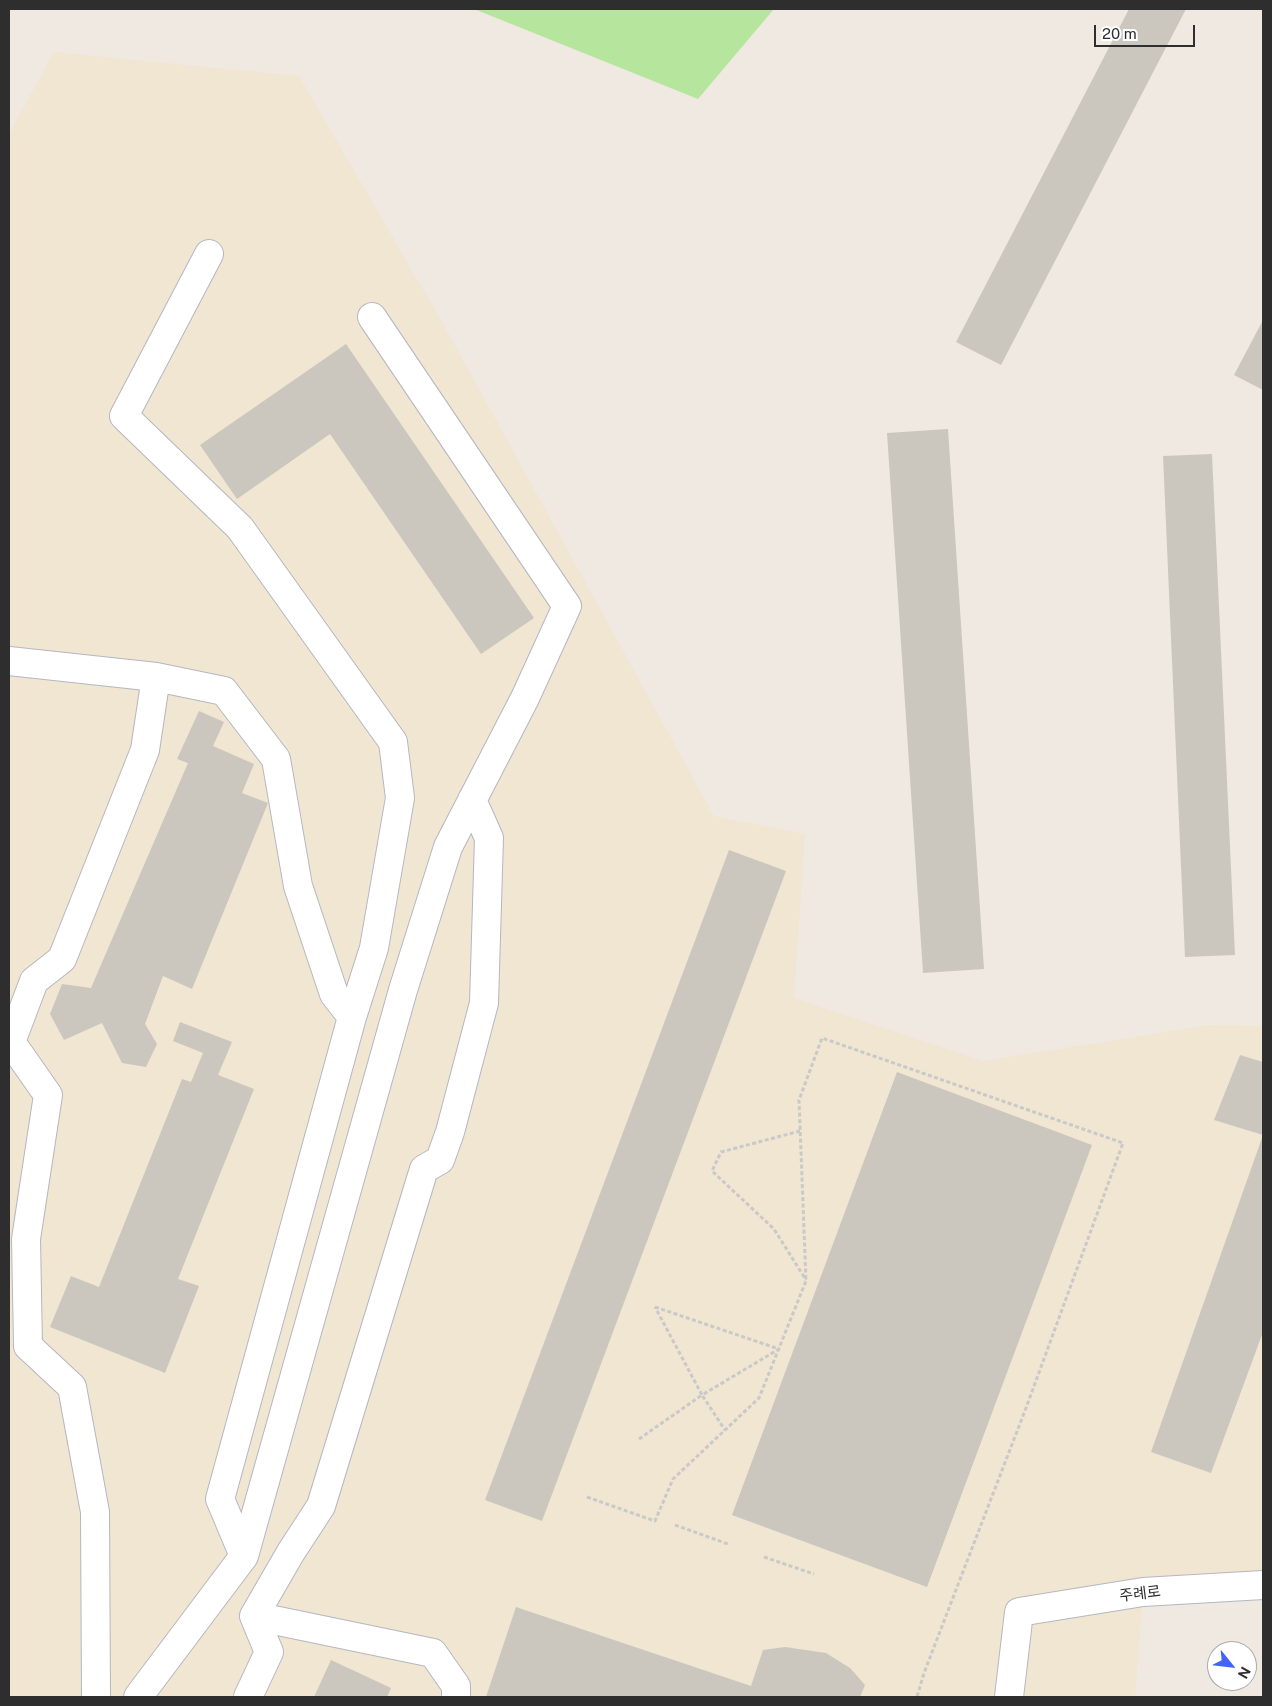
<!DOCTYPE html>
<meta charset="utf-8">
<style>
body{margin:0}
#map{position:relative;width:1272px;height:1706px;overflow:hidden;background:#efe9e1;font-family:"Public Sans",sans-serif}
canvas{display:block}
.frame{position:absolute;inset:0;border:10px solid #2e2e2e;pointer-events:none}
.north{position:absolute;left:1207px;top:1641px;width:50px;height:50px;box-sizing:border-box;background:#fff;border:1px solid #ababab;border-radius:50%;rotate:119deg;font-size:14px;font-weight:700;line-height:20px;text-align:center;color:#2e2e2e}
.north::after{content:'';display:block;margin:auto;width:18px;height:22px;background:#4264fb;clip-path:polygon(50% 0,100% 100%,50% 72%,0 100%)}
.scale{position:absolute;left:1094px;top:25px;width:101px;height:22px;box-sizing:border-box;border:2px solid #2e2e2e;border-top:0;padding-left:6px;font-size:15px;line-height:18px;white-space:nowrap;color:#2e2e2e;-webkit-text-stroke:4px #fff;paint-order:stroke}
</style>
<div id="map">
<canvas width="1272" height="1706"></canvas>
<div class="frame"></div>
<div class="north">N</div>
<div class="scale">20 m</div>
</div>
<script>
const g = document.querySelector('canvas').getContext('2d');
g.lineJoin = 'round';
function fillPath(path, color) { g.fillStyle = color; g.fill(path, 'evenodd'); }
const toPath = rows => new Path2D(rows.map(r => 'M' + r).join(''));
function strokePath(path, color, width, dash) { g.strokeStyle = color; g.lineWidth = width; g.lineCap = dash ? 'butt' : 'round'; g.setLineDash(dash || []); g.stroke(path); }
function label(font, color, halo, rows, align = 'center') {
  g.font = font + ' "Public Sans","Noto Sans KR",sans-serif'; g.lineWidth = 4; g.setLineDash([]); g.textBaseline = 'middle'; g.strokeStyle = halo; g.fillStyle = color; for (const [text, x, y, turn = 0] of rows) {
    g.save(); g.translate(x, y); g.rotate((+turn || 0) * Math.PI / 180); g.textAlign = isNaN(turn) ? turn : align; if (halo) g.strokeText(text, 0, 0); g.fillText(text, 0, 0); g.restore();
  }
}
fillPath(toPath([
 [54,52,299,76,445,327,714,816,805,834,794,998,984,1061,1209,1025,1263,1026,1263,1593,1143,1593,1135,1697,9,1697,9,134]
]), '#f0e6d1');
fillPath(toPath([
 [474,9,774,9,698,99]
]), '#b6e59e');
fillPath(toPath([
 [1129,9,1186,9,1001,365,956,342],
 [1263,320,1263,390,1234,375],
 [346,344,534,618,481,654,330,434,237,499,200,445],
 [948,429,984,969,923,973,887,433],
 [1212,454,1235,955,1185,957,1163,456],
 [199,711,224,722,213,746,254,764,242,793,268,803,192,989,163,976,145,1024,157,1044,146,1067,122,1063,102,1023,64,1040,50,1014,62,984,91,988,188,763,177,759],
 [729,850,786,871,542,1521,485,1500],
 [180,1022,232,1042,218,1075,254,1089,178,1279,199,1286,165,1373,50,1327,71,1276,99,1287,182,1079,191,1082,203,1053,173,1041],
 [1240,1055,1263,1062,1263,1332,1211,1473,1151,1452,1263,1135,1214,1120],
 [897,1072,1092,1145,927,1587,732,1515],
 [516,1607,751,1686,763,1650,785,1647,826,1653,850,1668,865,1685,860,1697,486,1697],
 [331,1660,391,1688,387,1697,314,1697]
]), '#cbc7bf');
const minor = toPath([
 [209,254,124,416,240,528,393,742,400,798,374,948,352,1017,220,1499,244,1556],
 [9,661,156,677,224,691,276,759,298,886,334,994,352,1017],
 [254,1616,291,1552,321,1506,424,1169,440,1160,450,1132,484,1003,489,838,472,800],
 [254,1616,433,1653,456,1686,456,1697],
 [96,1697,95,1512,72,1387,28,1346,26,1239,48,1095,11,1042,34,981,62,959,145,750,156,677],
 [138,1697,244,1556,403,990,448,847,525,698,567,606,372,317],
 [248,1697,269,1652,254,1616],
 [1009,1697,1019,1612,1143,1592,1263,1585]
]);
strokePath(minor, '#b4b7c1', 30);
strokePath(toPath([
 [800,1131,721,1152,712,1171,774,1229,806,1280],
 [655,1307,779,1349,702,1395,655,1307],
 [639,1439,702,1395,725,1430],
 [587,1497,655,1521,673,1479,759,1398,806,1281,799,1100,822,1038,1123,1143,1026,1408,924,1673,917,1697],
 [675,1525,728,1544],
 [764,1557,814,1574]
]), '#c9c9c9', 3, [4, 2.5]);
strokePath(minor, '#fff', 28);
label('15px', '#2e2e2e', '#fff', [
 ["주례로",1140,1594,-7]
]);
</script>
